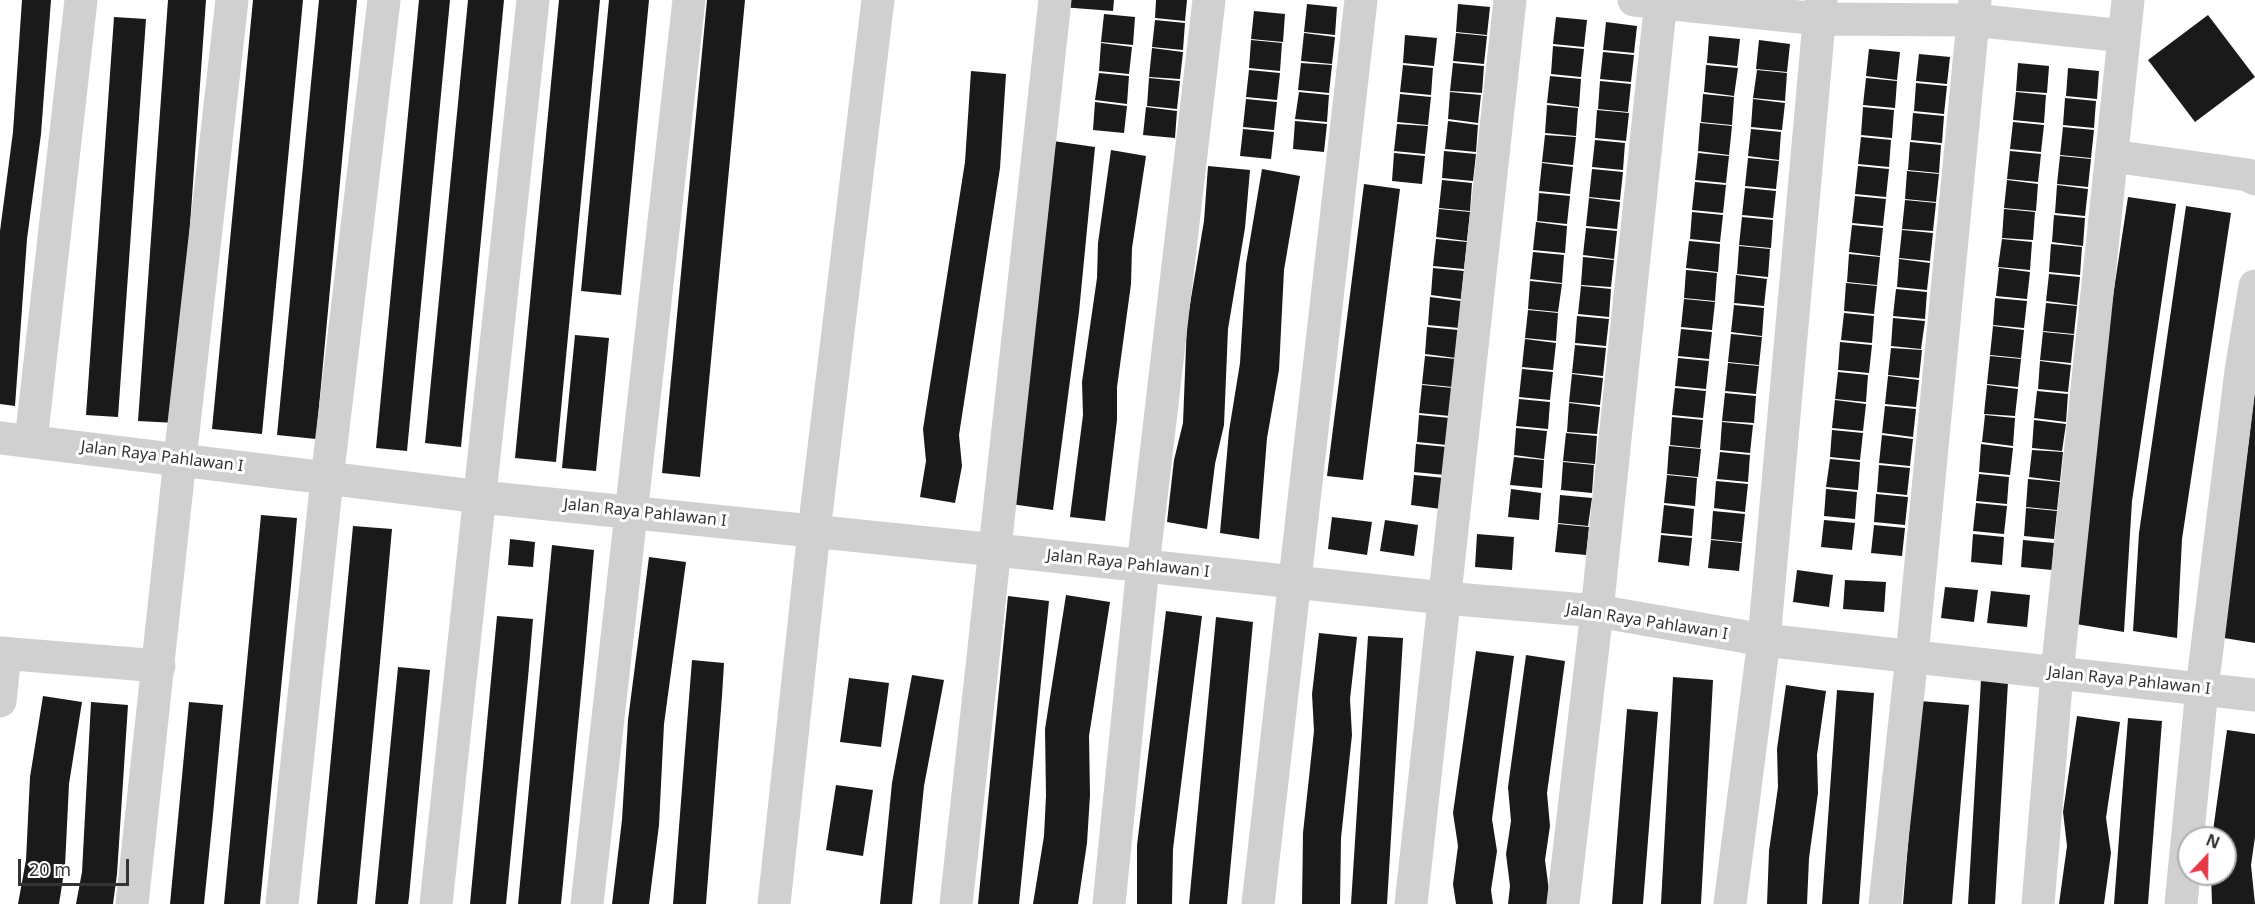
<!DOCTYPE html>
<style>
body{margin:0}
#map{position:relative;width:2255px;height:904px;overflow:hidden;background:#fff;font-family:"Noto Sans",sans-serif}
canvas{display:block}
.north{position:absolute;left:2177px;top:826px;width:60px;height:60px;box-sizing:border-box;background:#fff;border:2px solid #adadad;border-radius:50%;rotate:22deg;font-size:16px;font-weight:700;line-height:24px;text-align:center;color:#333}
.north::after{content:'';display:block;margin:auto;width:21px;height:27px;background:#e63946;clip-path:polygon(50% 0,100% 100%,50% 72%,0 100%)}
.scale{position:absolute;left:18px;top:859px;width:111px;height:27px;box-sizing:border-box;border:3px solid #333;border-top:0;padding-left:8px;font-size:18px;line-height:21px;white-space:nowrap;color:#333;-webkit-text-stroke:4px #fff;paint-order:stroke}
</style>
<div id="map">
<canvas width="2255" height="904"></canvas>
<div class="north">N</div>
<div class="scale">20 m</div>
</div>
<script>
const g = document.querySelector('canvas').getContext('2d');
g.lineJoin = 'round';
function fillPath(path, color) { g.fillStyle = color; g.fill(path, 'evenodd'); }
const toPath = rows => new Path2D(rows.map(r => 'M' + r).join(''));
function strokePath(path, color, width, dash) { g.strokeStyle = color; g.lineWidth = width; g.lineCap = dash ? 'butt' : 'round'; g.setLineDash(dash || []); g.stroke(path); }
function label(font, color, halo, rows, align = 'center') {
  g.font = font + ' "Noto Sans",sans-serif'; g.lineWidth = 6; g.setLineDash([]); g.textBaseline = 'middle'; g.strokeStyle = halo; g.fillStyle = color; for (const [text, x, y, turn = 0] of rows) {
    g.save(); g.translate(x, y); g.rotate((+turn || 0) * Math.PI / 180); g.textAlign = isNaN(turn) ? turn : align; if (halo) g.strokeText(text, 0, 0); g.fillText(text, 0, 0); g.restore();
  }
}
fillPath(toPath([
 [22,0,51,0,41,134,27,239,15,406,0,404,0,231,13,132],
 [168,0,206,0,176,423,138,421],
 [253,0,303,0,262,434,212,429],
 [319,0,357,0,316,439,277,435],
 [419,0,450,0,407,451,376,448],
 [468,0,504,0,461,447,425,443],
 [559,0,600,0,556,462,515,458],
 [609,0,649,0,621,295,581,291],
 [707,0,745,0,700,477,662,473],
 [1062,0,1114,0,1113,11,1061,7],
 [1156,0,1187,0,1185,21,1155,18],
 [1307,4,1337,7,1335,35,1304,32],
 [1458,4,1490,7,1487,35,1456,32],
 [1254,11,1285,14,1283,42,1251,39],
 [1104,14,1135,17,1133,45,1101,42],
 [2208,15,2255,77,2195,122,2148,60],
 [114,17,146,19,118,417,86,415],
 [1556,17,1587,20,1584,47,1553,44],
 [1155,20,1185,23,1183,50,1152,47],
 [1606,22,1637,26,1634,53,1603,50],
 [1304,33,1335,37,1332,64,1301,61],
 [1456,33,1487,36,1484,64,1453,61],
 [1405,35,1437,38,1434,66,1403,63],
 [1709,36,1740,39,1737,66,1707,63],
 [1251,40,1282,43,1280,71,1249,68],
 [1759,40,1790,44,1787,72,1756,69],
 [1101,43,1132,47,1129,74,1099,71],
 [1553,46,1584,49,1581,77,1551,74],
 [1152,48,1183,52,1180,79,1149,77],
 [1869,49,1900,52,1897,80,1866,76],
 [1603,52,1634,55,1631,82,1600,79],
 [1919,54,1950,57,1947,84,1916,81],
 [1301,63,1332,65,1329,93,1298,90],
 [1453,63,1484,66,1482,93,1450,91],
 [2018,63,2049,66,2047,93,2016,91],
 [1403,65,1433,68,1431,95,1400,92],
 [1706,65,1738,68,1734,96,1704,92],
 [2068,68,2099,71,2097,99,2066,96],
 [1249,70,1280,73,1277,100,1246,97],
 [1757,70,1787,73,1785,101,1753,98],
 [971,71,1006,74,1000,168,959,435,962,466,955,503,920,497,926,461,923,429,965,162],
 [1099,73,1129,76,1127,104,1095,100],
 [1550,76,1581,79,1579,107,1547,103],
 [1149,78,1180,81,1177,109,1147,106],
 [1866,78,1897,81,1895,108,1863,105],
 [1600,81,1631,84,1628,112,1598,109],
 [1916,83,1947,86,1944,114,1914,111],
 [1299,92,1329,95,1327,122,1295,119],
 [1450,92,1481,95,1478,123,1448,119],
 [2016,92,2046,95,2044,123,2013,120],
 [1400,94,1431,97,1428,125,1397,122],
 [1703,94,1734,97,1732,125,1701,122],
 [2065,98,2096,101,2094,128,2063,125],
 [1246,99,1277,102,1274,130,1243,127],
 [1753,99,1785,103,1782,130,1751,127],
 [1095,102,1127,106,1124,133,1093,130],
 [1547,105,1578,108,1576,136,1545,133],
 [1146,107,1177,111,1175,138,1143,135],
 [1863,107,1894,110,1892,138,1861,135],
 [1597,110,1629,113,1626,141,1595,138],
 [1913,113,1944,116,1942,143,1911,140],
 [1295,121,1327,124,1324,152,1293,149],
 [1448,121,1478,125,1476,152,1445,149],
 [2013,122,2044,125,2041,152,2010,149],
 [1700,123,1732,126,1729,155,1698,151],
 [1397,124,1428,126,1425,154,1394,151],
 [2063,127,2094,130,2091,158,2060,155],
 [1243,129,1274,132,1271,159,1240,156],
 [1751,129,1781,132,1779,160,1748,156],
 [1545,135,1576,137,1573,165,1542,162],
 [1861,137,1891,140,1889,167,1858,164],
 [1595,140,1625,143,1623,170,1592,167],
 [1053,141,1095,147,1079,312,1053,510,1011,504],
 [1910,142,1941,145,1939,173,1908,170],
 [1111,150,1146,156,1132,248,1131,284,1117,387,1117,420,1105,521,1070,517,1083,415,1082,382,1097,278,1098,243],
 [1444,151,1476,154,1473,181,1442,178],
 [2010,151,2041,154,2038,182,2007,179],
 [1394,153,1425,156,1422,184,1392,181],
 [1698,153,1729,156,1726,183,1695,180],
 [2060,156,2091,159,2088,187,2057,184],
 [1748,158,1779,161,1776,189,1745,186],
 [1542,163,1573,167,1570,194,1539,191],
 [1208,166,1250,170,1245,228,1228,329,1224,425,1215,464,1207,529,1167,522,1174,460,1183,423,1187,322,1204,221],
 [1858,166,1889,169,1886,197,1855,194],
 [1262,169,1300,176,1284,270,1279,370,1267,438,1259,539,1220,533,1229,431,1240,363,1246,264],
 [1592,169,1623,172,1620,200,1589,197],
 [1907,171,1939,174,1936,202,1905,199],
 [1442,180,1472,183,1470,211,1439,208],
 [2007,180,2038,184,2036,211,2004,208],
 [1695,182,1726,185,1723,213,1692,210],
 [1364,184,1400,189,1363,480,1327,476],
 [2057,185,2088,189,2085,216,2055,213],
 [1745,188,1776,191,1773,218,1742,215],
 [1539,193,1570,196,1567,224,1537,221],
 [1855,196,1886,199,1883,226,1852,223],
 [2128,197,2176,204,2132,501,2124,632,2076,624,2103,362],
 [1589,198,1620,202,1617,229,1586,226],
 [1905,200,1936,203,1933,231,1902,229],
 [2186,206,2231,213,2182,539,2177,638,2133,631,2139,533],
 [1439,209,1470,212,1467,241,1436,237],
 [2004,209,2035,212,2033,240,2002,238],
 [1692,212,1723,215,1720,242,1690,239],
 [2054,215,2085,218,2083,246,2052,242],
 [1742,217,1773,220,1771,248,1739,245],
 [1536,222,1567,226,1565,253,1533,250],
 [1852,225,1883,228,1880,256,1849,252],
 [1586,228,1617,231,1614,259,1583,255],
 [1902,230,1933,233,1930,261,1899,258],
 [1436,239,1467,242,1464,269,1433,266],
 [2002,239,2032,242,2030,270,1998,267],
 [1689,241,1720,244,1718,272,1686,268],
 [2051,244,2082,247,2080,275,2049,272],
 [1739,246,1770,249,1768,277,1737,274],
 [1533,252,1564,255,1562,283,1530,279],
 [1849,254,1880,257,1877,285,1847,282],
 [1583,257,1614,260,1611,287,1581,285],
 [1899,259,1930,263,1927,290,1897,287],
 [1433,268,1464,271,1461,299,1431,295],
 [1999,268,2030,272,2027,299,1996,296],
 [1686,270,1717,273,1715,301,1684,298],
 [2049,274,2080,277,2077,305,2046,301],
 [1736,275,1767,279,1764,306,1734,303],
 [1530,281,1562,284,1558,312,1528,309],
 [1846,283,1877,286,1874,314,1844,311],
 [1581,286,1611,289,1609,317,1578,314],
 [1896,289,1927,292,1925,319,1893,316],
 [1430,297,1461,301,1459,328,1428,325],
 [1995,298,2027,301,2024,328,1993,325],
 [1684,299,1715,302,1712,330,1681,327],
 [2046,303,2077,306,2074,334,2043,331],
 [1734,305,1764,308,1762,336,1731,332],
 [1528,310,1558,313,1556,341,1525,338],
 [1844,313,1874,316,1872,343,1841,340],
 [1577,316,1609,319,1606,346,1575,343],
 [1893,318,1925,321,1921,349,1891,346],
 [1993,326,2024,330,2021,358,1990,355],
 [1427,327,1458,330,1456,358,1425,354],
 [1681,329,1712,332,1709,359,1678,356],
 [2043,332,2074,335,2071,363,2040,360],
 [1731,334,1762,337,1759,365,1728,362],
 [575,335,609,338,596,471,562,468],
 [1525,339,1556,343,1553,370,1522,367],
 [1840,342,1872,345,1869,373,1838,370],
 [1575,345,1606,348,1603,376,1572,373],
 [1891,348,1922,350,1919,378,1888,375],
 [1425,356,1456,359,1453,387,1422,384],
 [1990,356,2021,359,2018,387,1987,384],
 [1678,358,1709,361,1706,389,1675,386],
 [2040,361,2071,365,2068,392,2038,389],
 [1728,363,1759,366,1756,394,1725,391],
 [1522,369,1553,372,1550,400,1519,397],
 [1838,372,1868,375,1866,402,1835,399],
 [1572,374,1603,378,1600,405,1569,402],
 [1888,376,1919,380,1916,407,1885,404],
 [1422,385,1453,388,1450,416,1419,413],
 [1987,385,2018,389,2015,416,1984,414],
 [1675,388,1706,391,1703,418,1672,415],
 [2255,390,2255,643,2224,638],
 [2037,391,2068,394,2066,422,2034,418],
 [1725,393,1756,396,1754,423,1722,421],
 [1519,399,1550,402,1548,429,1516,426],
 [1835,400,1866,404,1863,431,1832,428],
 [1569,403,1600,407,1597,434,1567,432],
 [1885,406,1916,409,1913,437,1882,433],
 [1419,415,1450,418,1447,445,1417,442],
 [1985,415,2015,418,2013,446,1982,442],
 [1672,417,1703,420,1700,448,1670,445],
 [2034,420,2066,424,2062,451,2032,448],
 [1722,422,1753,425,1750,453,1720,450],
 [1516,428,1547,431,1544,459,1514,455],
 [1832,430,1863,433,1860,460,1830,457],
 [1566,433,1597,436,1595,464,1563,461],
 [1882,435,1913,439,1910,466,1879,463],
 [1416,444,1447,447,1445,475,1414,472],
 [1981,444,2013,448,2010,475,1979,472],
 [1669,446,1701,449,1698,477,1667,474],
 [2032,450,2063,452,2060,481,2029,477],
 [1720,452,1750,455,1748,482,1717,479],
 [1514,457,1544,460,1542,488,1510,485],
 [1830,459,1860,462,1858,490,1826,487],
 [1563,462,1594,465,1592,493,1561,490],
 [1879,465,1910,468,1907,495,1877,492],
 [1979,474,2009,477,2007,504,1976,501],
 [1414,475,1445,478,1441,509,1411,505],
 [1667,475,1697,478,1695,506,1664,503],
 [2028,479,2060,482,2057,510,2026,507],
 [1716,481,1748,484,1745,512,1714,508],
 [1511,489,1541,493,1539,520,1508,517],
 [1826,489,1857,492,1855,519,1824,516],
 [1876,494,1908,497,1905,525,1874,522],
 [1560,495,1592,498,1588,526,1558,523],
 [1976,503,2007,506,2004,534,1973,531],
 [1664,505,1694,509,1692,536,1661,533],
 [2026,508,2057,511,2054,539,2024,536],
 [1713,511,1745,514,1742,542,1711,539],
 [261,515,297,518,291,586,260,904,224,904],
 [1332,517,1372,522,1367,555,1328,549],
 [1385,520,1418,525,1414,556,1380,551],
 [1824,520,1855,523,1852,550,1821,547],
 [1558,524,1589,527,1586,555,1555,552],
 [1874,525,1905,528,1902,556,1871,553],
 [353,526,392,529,380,662,357,904,317,904],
 [1477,534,1514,537,1512,570,1475,567],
 [1973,534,2004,537,2002,565,1971,562],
 [1661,535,1692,538,1689,566,1658,562],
 [510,539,535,542,533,567,508,565],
 [1711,540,1742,543,1739,571,1708,568],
 [2023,540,2054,543,2052,570,2021,567],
 [552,545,594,550,585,652,561,904,518,904],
 [649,557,686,562,664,724,659,825,649,904,612,904,622,820,628,720],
 [1797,570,1833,575,1829,607,1793,602],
 [1845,580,1886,582,1884,612,1843,609],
 [1945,587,1978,590,1974,622,1941,618],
 [1991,591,2030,595,2027,627,1987,623],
 [1066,595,1110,602,1089,736,1090,795,1087,843,1078,904,1033,904,1044,836,1046,796,1045,729],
 [1008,596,1049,601,1019,904,978,904],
 [1166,611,1202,616,1173,849,1172,904,1137,904,1137,845],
 [497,616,533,619,528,678,506,904,470,904],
 [1216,617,1253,622,1238,786,1227,904,1189,904],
 [1319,633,1357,637,1350,699,1352,735,1341,838,1340,904,1302,904,1303,833,1314,731,1312,694],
 [1368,636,1403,638,1387,904,1351,904],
 [1476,651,1514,656,1492,819,1497,851,1491,890,1493,904,1456,904,1453,884,1458,846,1453,813],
 [1526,655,1565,661,1547,793,1550,826,1545,860,1549,891,1547,904,1508,904,1510,886,1506,854,1511,821,1508,787],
 [692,660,724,663,722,696,706,904,673,904],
 [398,667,430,670,409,897,408,904,375,904],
 [912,675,944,680,924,786,912,904,880,904,892,783],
 [1673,677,1713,680,1701,904,1661,904],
 [849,678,889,683,881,747,840,742],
 [1981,680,2008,682,1995,904,1968,904],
 [1786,685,1826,691,1817,755,1818,793,1809,858,1807,904,1767,904,1769,851,1778,787,1777,749],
 [1837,690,1874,693,1859,904,1822,904],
 [43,696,82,702,69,784,65,866,59,904,18,904,26,860,30,777],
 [1920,701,1969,705,1952,904,1903,904],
 [91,702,128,705,117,874,113,904,76,904,82,872],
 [189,702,223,705,213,815,204,904,170,904],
 [1627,709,1658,712,1643,904,1612,904],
 [2077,716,2120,722,2106,818,2111,853,2104,904,2059,904,2067,846,2063,812],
 [2128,718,2162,721,2148,904,2114,904],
 [2227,730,2255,734,2255,837,2251,865,2255,904,2212,904,2211,874,2225,874,2225,838,2212,838],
 [836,785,873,790,863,856,826,850]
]), '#1a1a1a');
strokePath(toPath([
 [1634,0,1819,19,1973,20,2124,36],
 [2112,156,2248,175,2255,179],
 [0,438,481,497,996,550,1444,598,1597,611,1764,640,2255,695],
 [31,441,81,0],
 [0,653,159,666],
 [0,701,5,654],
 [132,904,180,459,232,0],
 [282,904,327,479,384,0],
 [436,904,533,0],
 [587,904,689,0],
 [774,904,814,531,878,0],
 [956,904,1055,0],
 [1109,904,1143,566,1209,0],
 [1258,904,1361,0],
 [1411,904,1510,0],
 [1563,904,1597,611,1661,0],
 [1730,904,1764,640,1821,0],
 [1885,904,1912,656,1975,0],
 [2038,904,2057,673,2128,0],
 [2181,904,2202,689,2241,371,2255,286]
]), '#d0d0d0', 33);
label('16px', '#333', '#fff', [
 ["Jalan Raya Pahlawan I",162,457,7],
 ["Jalan Raya Pahlawan I",645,513,6],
 ["Jalan Raya Pahlawan I",1128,564,6],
 ["Jalan Raya Pahlawan I",1647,622,9],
 ["Jalan Raya Pahlawan I",2129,681,6]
]);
</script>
